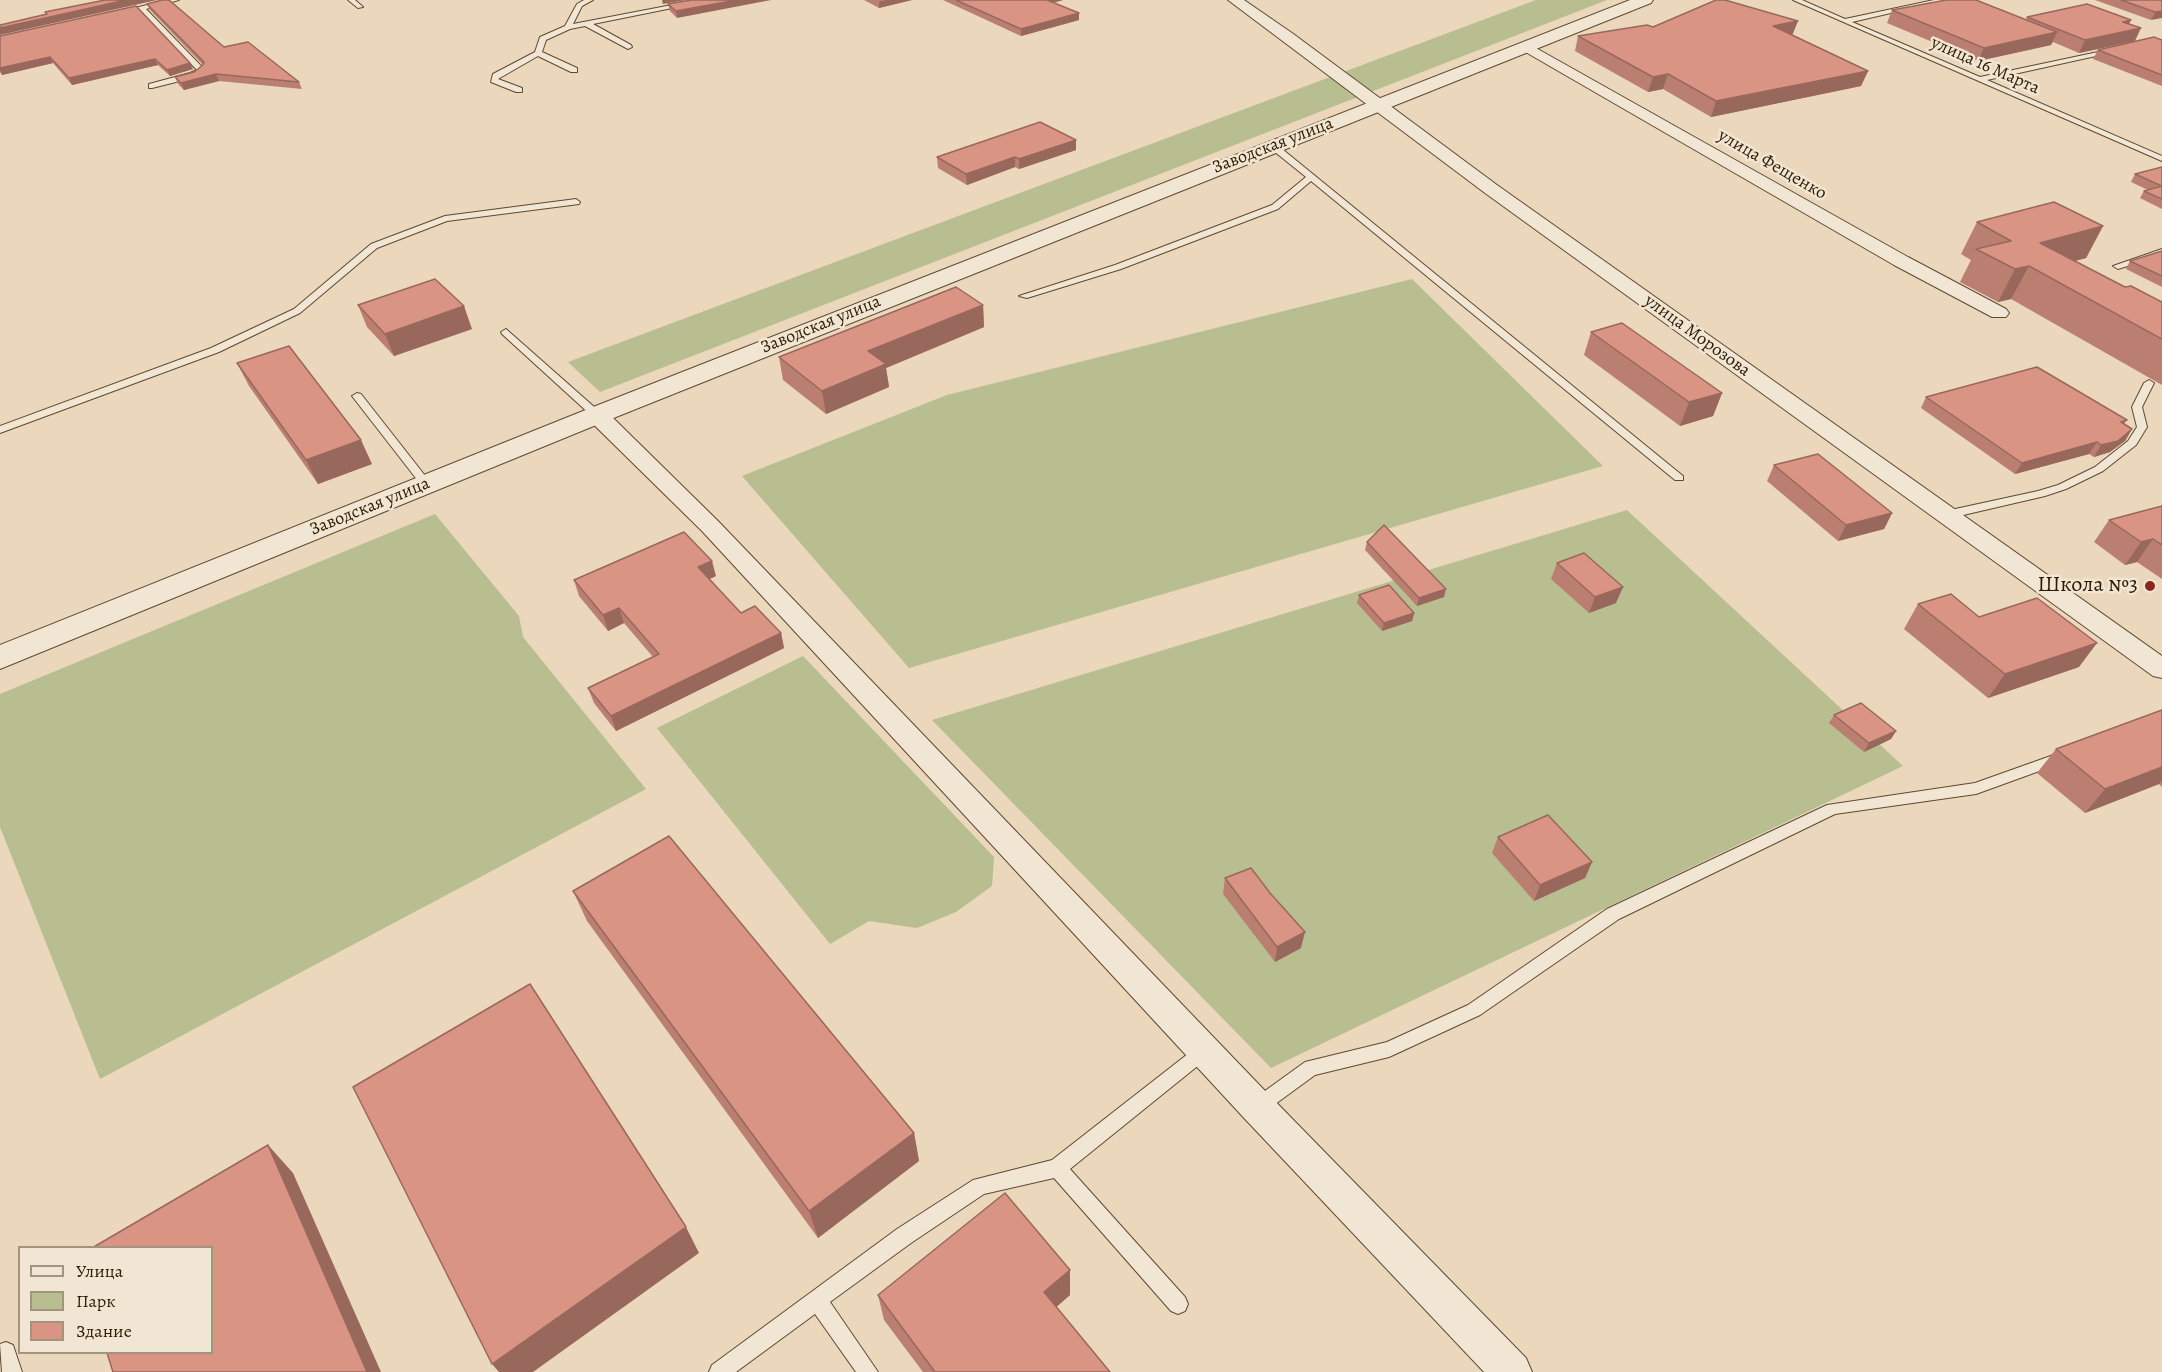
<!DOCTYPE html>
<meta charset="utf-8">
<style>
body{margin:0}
#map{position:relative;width:2162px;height:1372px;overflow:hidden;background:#ead7bc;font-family:Alegreya,serif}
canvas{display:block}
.legend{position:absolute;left:18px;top:1246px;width:195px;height:108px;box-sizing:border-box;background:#f1e5d3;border:2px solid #a3947f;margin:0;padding:8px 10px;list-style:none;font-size:18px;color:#2f1b01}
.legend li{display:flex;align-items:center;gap:12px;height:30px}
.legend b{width:30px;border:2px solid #a3947f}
</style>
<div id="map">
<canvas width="2162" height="1372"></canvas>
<ul class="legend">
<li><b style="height:8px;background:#f1e5d3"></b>Улица</li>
<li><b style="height:16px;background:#b8be8f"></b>Парк</li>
<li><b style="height:16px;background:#da9484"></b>Здание</li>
</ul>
</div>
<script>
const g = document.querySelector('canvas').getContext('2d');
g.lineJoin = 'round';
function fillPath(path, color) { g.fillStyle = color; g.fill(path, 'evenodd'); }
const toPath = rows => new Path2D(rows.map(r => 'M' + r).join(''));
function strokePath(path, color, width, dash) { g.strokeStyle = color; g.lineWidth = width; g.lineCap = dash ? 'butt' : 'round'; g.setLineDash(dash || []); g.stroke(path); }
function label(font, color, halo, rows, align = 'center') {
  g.font = font + ' Alegreya,serif'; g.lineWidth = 5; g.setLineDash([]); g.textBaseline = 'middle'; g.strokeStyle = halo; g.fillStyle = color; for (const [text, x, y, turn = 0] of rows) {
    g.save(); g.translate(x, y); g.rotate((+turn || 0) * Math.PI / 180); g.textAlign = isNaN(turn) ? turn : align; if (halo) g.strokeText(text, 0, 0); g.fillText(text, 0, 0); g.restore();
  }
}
fillPath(toPath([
 [1536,0,1607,0,600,392,568,362],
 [1412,279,1603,466,909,668,742,476,947,395],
 [1627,510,1903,766,1271,1068,932,720],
 [435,514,519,616,523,637,646,789,100,1079,0,827,0,694],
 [803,656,994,857,992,886,956,912,917,928,869,921,830,944,657,728]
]), '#b8be8f');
const service = toPath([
 [167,0,179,0,146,9,205,70,196,77,152,88,149,88,149,84,190,73,197,70,140,10,122,14,119,12,167,0],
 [348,0,355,0,363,7,358,8,348,0],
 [584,0,593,0,582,6,573,24,698,0,712,0,593,24,631,45,632,47,628,49,585,26,570,29,546,40,542,52,577,68,577,72,571,72,538,56,498,79,522,88,522,92,516,92,491,82,493,74,535,52,540,37,565,26,577,4,584,0],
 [1793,0,1802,0,1845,19,1934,0,1947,0,1852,22,1980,77,2117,48,2118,50,2114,52,1987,80,2162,156,2162,161,1793,0],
 [1270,144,1276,144,1683,476,1683,480,1675,480,1311,181,1278,209,1121,269,1027,298,1019,296,1115,265,1272,205,1306,177,1270,148,1270,144],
 [576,199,580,202,579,204,447,221,377,248,300,313,219,352,0,433,0,426,211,348,294,309,371,244,445,216,576,199],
 [2162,249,2162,255,2118,269,2113,266,2162,249],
 [506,329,601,413,601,417,593,417,502,334,501,332,506,329],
 [2149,380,2154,383,2142,407,2147,427,2136,445,2103,471,2066,489,2045,496,1946,519,1940,515,1946,511,2038,491,2058,485,2095,467,2128,441,2137,427,2132,407,2144,383,2149,380],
 [357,393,361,394,430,482,430,486,422,486,352,396,357,393],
 [2062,752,2067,753,2069,757,2067,761,1976,794,1835,814,1619,919,1480,1015,1389,1057,1315,1075,1263,1113,1257,1115,1251,1113,1248,1107,1251,1101,1305,1062,1387,1042,1468,1005,1607,909,1827,805,1975,783,2062,752],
 [1204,1043,1210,1046,1213,1051,1210,1056,1070,1169,1185,1297,1188,1304,1185,1311,1178,1314,1171,1311,1054,1178,984,1194,911,1243,830,1302,878,1372,856,1372,815,1314,736,1372,709,1372,712,1365,897,1229,973,1180,1052,1160,1198,1046,1204,1043],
 [6,1342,13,1345,22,1372,2,1372,0,1344,6,1342]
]);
const minor = toPath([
 [1228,0,1244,0,1292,33,1497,185,2162,656,2162,678,2153,676,1485,193,1228,0],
 [1527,43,1908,257,2006,309,2009,313,2006,317,1992,317,1894,265,1522,50,1520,47,1527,43],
 [597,409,605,410,718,521,1269,1095,1526,1358,1532,1372,1484,1372,1245,1119,702,531,589,420,586,415,589,410,597,409]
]);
const tertiary = toPath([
 [1630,0,1653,0,1651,3,606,421,0,669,0,645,588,409,1630,0]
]);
strokePath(service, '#5e4a30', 2);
strokePath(minor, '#5e4a30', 2);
strokePath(tertiary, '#5e4a30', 2);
fillPath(service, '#f1e5d3');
fillPath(minor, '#f1e5d3');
fillPath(tertiary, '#f1e5d3');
fillPath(toPath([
 [691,0,677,18,670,11,668,4],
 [864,0,912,0,879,8],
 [943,0,1063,0,1053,3,1079,20,1021,36],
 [2095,0,2162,0,2151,20],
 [147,4,224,47,299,82,302,89,219,81,184,90,178,84,175,77,194,72,203,65,150,10],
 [136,6,193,69,170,76,158,65,72,85,53,63,2,75,0,72,0,36],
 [1892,10,2026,20,2027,17,2129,24,2135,41,2079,53,2053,42,2051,45,1978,61,1887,23],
 [1653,27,1793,35,1868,71,1861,86,1711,117,1663,89,1648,92,1575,51,1578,36],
 [2162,40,2162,86,2093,59,2098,50],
 [1076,150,1019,169,1015,167,967,185,938,168,937,157],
 [2162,167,2162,209,2140,198,2144,191,2148,190,2131,182,2135,174],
 [1977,222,2103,226,2086,258,2074,261,2125,287,2162,302,2162,385,2011,299,1998,302,1960,282,1971,260,1961,254],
 [2162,251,2162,287,2126,269,2130,261],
 [358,305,472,329,394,356,367,327],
 [983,305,984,327,886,368,889,387,826,414,783,380,779,357],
 [1591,332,1722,393,1713,416,1680,426,1584,355],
 [237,363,372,464,318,484,249,386],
 [1926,397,2127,420,2124,424,2132,429,2125,441,2110,452,2094,457,2089,454,2015,474,1921,408],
 [1774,465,1892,513,1884,529,1838,541,1767,481],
 [2162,506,2162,579,2137,562,2125,565,2094,542,2109,520],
 [1367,542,1444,597,1417,606,1365,550],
 [1557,563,1616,603,1589,613,1551,579],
 [716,576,710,579,741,613,781,633,784,648,616,731,594,703,588,688,653,657,624,623,608,631,579,596,574,580],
 [1359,595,1414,613,1412,621,1382,631,1357,603],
 [1918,604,1979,617,2079,667,1988,698,1904,629],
 [2162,710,2162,787,2159,784,2085,813,2037,773,2056,749],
 [1834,715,1896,731,1891,739,1864,752,1829,723],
 [1498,837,1592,862,1585,878,1534,901,1492,853],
 [1225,878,1301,948,1275,962,1223,894],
 [573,891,914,1133,919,1161,818,1238,587,921],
 [1070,1270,1070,1295,1056,1307,1110,1372,923,1372,884,1320,878,1295]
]), '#bb7f72');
fillPath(toPath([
 [126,0,157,0,0,35,0,28],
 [662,0,686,0,663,4],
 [737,0,771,0,677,18,676,11],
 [886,0,912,0,879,8,879,2],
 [1044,0,1063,0,1044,5],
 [2162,11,2162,18,2151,20,2155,12],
 [1079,13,1079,20,1021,36,1021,29],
 [2131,20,2125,32,2141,28,2135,41,2079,53,2085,40,2123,22],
 [1798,21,1792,36,1773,26],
 [2057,32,2051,45,1978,61,1984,48],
 [50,57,53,63,2,75,0,70,0,68],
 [155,59,158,65,72,85,69,78],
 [190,63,193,69,170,76,167,70],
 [1868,71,1861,86,1711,117,1716,101],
 [216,74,219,81,184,90,181,83],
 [1668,74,1663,89,1648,92,1653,77],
 [1076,140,1076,150,1019,169,1019,159],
 [1015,157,1015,167,967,185,966,174],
 [2103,226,2086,258,2038,271,2029,266,2011,299,1998,302,2015,269,2040,243],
 [983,305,984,327,886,368,889,387,826,414,822,391,868,351],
 [464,306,472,329,394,356,385,334],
 [1722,393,1713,416,1680,426,1689,402],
 [2132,429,2125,441,2110,452,2094,457,2101,445],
 [361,440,372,464,318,484,306,460],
 [2097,442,2089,454,2015,474,2022,463],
 [1892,513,1884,529,1838,541,1846,525],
 [2153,539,2137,562,2125,565,2141,542],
 [712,561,716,576,702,582,698,567],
 [1623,587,1616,603,1589,613,1595,597],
 [1446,589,1444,597,1417,606,1419,598],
 [619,608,624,623,608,631,603,615],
 [1414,613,1412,621,1382,631,1384,623],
 [781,633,784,648,616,731,611,716],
 [2097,643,2079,667,1988,698,2005,674],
 [1896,731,1891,739,1864,752,1869,743],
 [2162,767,2162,780,2159,784,2085,813,2105,789],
 [1592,862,1585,878,1534,901,1540,885],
 [1305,932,1301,948,1275,962,1277,947],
 [914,1133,919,1161,818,1238,809,1211],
 [268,1145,293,1173,381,1372,367,1372],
 [686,1227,699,1253,533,1372,499,1372,492,1364],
 [1070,1270,1070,1295,1045,1317,1044,1292]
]), '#99685c');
const building = toPath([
 [105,0,126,0,0,28,0,25,47,14,45,12,105,0],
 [162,0,169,0,224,47,248,42,299,82,216,74,181,83,175,77,194,72,203,65,204,62,147,4,162,0],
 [691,0,737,0,676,11,668,4,691,0],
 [956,0,1047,0,1079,13,1021,29,956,0],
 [1716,0,1725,0,1798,21,1773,26,1868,71,1716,101,1668,74,1653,77,1578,36,1647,25,1653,27,1716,0],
 [1946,0,1976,0,2057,32,1984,48,1892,10,1946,0],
 [2121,0,2162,0,2162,11,2155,12,2121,0],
 [2087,4,2131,20,2123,22,2141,28,2085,40,2027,17,2087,4],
 [136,6,190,63,167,70,155,59,69,78,50,57,0,68,0,36,136,6],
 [2154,37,2162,40,2162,75,2098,50,2154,37],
 [1040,122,1076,140,1019,159,1015,157,966,174,937,157,1040,122],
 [2162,167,2162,186,2135,174,2162,167],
 [2162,186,2162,199,2144,191,2162,186],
 [2054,202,2103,226,2040,243,2125,287,2131,286,2162,302,2162,339,2029,266,2015,269,1976,249,2011,241,1977,222,2054,202],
 [2162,251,2162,276,2130,261,2162,251],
 [435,279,464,306,385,334,358,305,435,279],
 [956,287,983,305,868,351,886,364,822,391,779,357,956,287],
 [1622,323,1722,393,1689,402,1591,332,1622,323],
 [289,346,361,440,306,460,237,363,289,346],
 [2037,367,2127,420,2121,422,2132,429,2118,441,2101,445,2097,442,2022,463,1926,397,2037,367],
 [1818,454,1892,513,1846,525,1774,465,1818,454],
 [2162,506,2162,545,2153,539,2141,542,2109,520,2162,506],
 [1384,525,1446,589,1419,598,1367,542,1384,525],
 [684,532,712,561,698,567,741,613,755,606,781,633,611,716,588,688,659,654,619,608,603,615,574,580,684,532],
 [1584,553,1623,587,1595,597,1557,563,1584,553],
 [1389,585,1414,613,1384,623,1359,595,1389,585],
 [1951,594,1979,617,2037,598,2097,643,2005,674,1918,604,1951,594],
 [1861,703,1896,731,1869,743,1834,715,1861,703],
 [2162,710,2162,767,2105,789,2056,749,2162,710],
 [1548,815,1592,862,1540,885,1498,837,1548,815],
 [669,836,914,1133,809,1211,573,891,669,836],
 [1251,868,1270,893,1305,932,1277,947,1225,878,1251,868],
 [530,984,686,1227,492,1364,353,1087,530,984],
 [268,1145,367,1372,113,1372,107,1353,212,1353,212,1248,92,1248,268,1145],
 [1005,1193,1070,1270,1044,1292,1110,1372,935,1372,878,1295,1005,1193]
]);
fillPath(building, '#da9484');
strokePath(building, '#99685c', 1.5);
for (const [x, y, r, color] of [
 [2150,586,6,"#8f2418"]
]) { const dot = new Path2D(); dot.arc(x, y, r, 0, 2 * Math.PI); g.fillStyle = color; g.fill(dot); strokePath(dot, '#f1e5d3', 2); }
label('18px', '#2f1b01', '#f1e5d3', [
 ["улица 16 Марта",1985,66,24],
 ["Заводская улица",1273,146,-21],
 ["улица Фещенко",1772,165,30],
 ["Заводская улица",821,325,-22],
 ["улица Морозова",1697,336,36],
 ["Заводская улица",370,507,-22]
]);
label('22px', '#2f1b01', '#f1e5d3', [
 ["Школа №3",2138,586]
], 'right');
</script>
